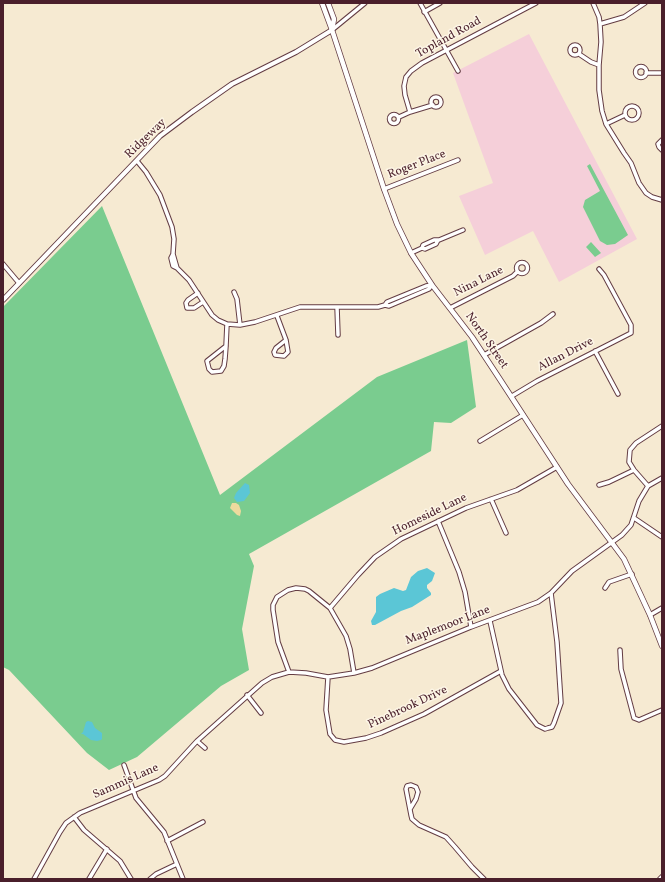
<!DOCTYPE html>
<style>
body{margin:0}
#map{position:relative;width:665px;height:882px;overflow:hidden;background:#f6ead2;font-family:Vollkorn,serif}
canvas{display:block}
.frame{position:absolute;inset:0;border:4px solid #4a1f2b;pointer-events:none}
</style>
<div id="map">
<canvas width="665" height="882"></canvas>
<div class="frame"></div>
</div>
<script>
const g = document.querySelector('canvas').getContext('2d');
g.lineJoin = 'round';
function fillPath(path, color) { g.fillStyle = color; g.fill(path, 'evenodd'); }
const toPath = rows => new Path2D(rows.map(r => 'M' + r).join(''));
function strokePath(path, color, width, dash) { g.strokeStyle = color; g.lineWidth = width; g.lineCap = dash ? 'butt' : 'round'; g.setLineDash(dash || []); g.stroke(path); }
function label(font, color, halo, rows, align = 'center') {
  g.font = font + ' Vollkorn,serif'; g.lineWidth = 3; g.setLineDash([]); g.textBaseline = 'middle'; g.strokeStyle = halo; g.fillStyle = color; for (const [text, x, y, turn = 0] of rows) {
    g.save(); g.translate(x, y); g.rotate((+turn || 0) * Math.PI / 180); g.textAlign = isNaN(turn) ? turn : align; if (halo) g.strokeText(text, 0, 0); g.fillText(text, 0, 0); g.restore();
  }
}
fillPath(toPath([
 [529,34,637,239,559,282,533,231,485,255,459,196,493,183,453,73]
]), '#f5cfd9');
fillPath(toPath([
 [590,164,628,235,615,244,607,245,600,241,583,207,585,200,600,191,587,166],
 [102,206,220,495,377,377,467,340,476,407,451,423,434,422,431,451,249,554,254,566,242,629,249,670,221,686,137,757,109,770,87,753,9,670,3,667,3,307],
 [591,242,601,253,595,257,586,247]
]), '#7acc8f');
fillPath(toPath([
 [232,503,236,503,239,505,241,511,240,516,237,515,230,508]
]), '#eeda9e');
fillPath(toPath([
 [245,483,249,485,250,493,244,501,237,502,234,498,236,493],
 [427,568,435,573,432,581,427,585,427,588,431,593,431,595,412,607,401,611,375,625,372,625,371,621,376,612,376,597,380,594,394,588,403,591,406,590,411,577,418,571],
 [88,721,92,722,95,728,102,733,102,739,101,740,97,741,91,740,83,734,81,734,83,732,86,722]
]), '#5bc6d6');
const minor = toPath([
 [420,3,458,71],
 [593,3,599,17,600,24,601,42,599,65,599,90,602,111,606,124,624,153,631,163,639,183,646,193,652,197,662,200],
 [424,12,440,3],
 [600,24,624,17,645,3],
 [332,30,365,3],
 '570 50a5 5 0 1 1 10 0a5 5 0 1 1-10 0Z',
 [579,54,591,62,599,65],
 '635.5 72a5.5 5.5 0 1 1 11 0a5.5 5.5 0 1 1-11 0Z',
 [646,73,662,73],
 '431 102a5 5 0 1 1 10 0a5 5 0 1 1-10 0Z',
 '625 113a7 7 0 1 1 14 0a7 7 0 1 1-14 0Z',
 [410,112,405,95,404,86,406,77,411,71,422,63,536,3],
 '389.5 119a4.5 4.5 0 1 1 9 0a4.5 4.5 0 1 1-9 0Z',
 [399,117,410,112,433,105],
 [606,124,625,115],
 [662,140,658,144,659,147,662,150],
 [137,161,146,172,160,195,172,227,174,239,173,254,171,258,173,266,177,268,189,280,212,315,218,320,227,324,240,325,255,322,300,307,378,307,385,305,387,302,426,286,432,285],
 [384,189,458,160],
 [422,248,425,249,436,244,438,240],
 [411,253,422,248,423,245,434,240,439,240,463,230],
 [173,254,177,268],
 '516.5 268a5.5 5.5 0 1 1 11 0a5.5 5.5 0 1 1-11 0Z',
 [3,264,19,283],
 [234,292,237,299,240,325],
 [198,293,188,300,186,303,187,308,194,308,203,302],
 [385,305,389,306,429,289,432,285],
 [337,307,338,335],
 [450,308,513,276,517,272],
 [277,316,286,340,288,352,284,356,275,355,274,352,276,348,286,340],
 [226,346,207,361,209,369,212,372,221,371,224,366,225,359,226,346,227,324],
 [595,351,618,394],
 [484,355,541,323,553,314],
 [512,396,537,381,631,333,631,325,604,275,599,269],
 [480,441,523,415],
 [599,485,609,482,634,470],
 [648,486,634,470,629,462,630,450,636,443,662,426],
 [491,499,506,533],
 [634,518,662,537],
 [438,521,459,572,465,592,471,627],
 [605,588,609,582,632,574],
 [330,608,358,575,375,557,401,539,466,508,517,490,557,467],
 [650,615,662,608],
 [490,621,502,675,509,689,537,725,545,729,548,728,552,727,554,723,561,703,557,642,551,593],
 [620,650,621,669,634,718,639,720,662,710],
 [289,672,278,642,273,610,273,605,277,597,288,590,296,588,305,589,309,591,330,608,346,636,350,649,354,673],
 [328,677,326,710,330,734,335,740,344,742,366,738,381,733,424,714,501,671],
 [247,695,261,713],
 [197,741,205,748],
 [124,765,136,798,164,832,183,879],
 [410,809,416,799,418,792,416,787,411,785,407,786,406,789,411,815,412,819,419,825,446,837,455,847,472,867,484,879],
 [74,817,84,830,120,861,131,879],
 [167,841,203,822],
 [34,879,60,832,66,823,80,813,159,780,165,776,197,741,262,683,272,677,289,672,306,673,328,677,354,673,372,668,471,627,538,602,551,593,572,571,622,535,631,525,639,501,648,486,662,478],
 [89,879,107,849],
 [150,879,156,874,177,864]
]);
const tertiary = toPath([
 [3,300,160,136,192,112,232,84,296,52,332,30],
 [660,879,662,877]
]);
const secondary = toPath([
 [322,3,332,30,384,189,397,224,411,253,432,285,472,337,501,381,568,484,624,559,650,615,662,646],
 [328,3,334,19,332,30]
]);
strokePath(minor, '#643d44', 5.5);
strokePath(tertiary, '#643d44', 6);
strokePath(secondary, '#643d44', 6);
strokePath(minor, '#fff', 3.5);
strokePath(tertiary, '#fff', 4);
strokePath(secondary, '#fff', 4.5);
label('12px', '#4a1f2b', '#fcf5e5', [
 ["Topland Road",449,38,-29],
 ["Ridgeway",146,139,-44],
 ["Roger Place",417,165,-21],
 ["Nina Lane",479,282,-27],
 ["North Street",486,341,55],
 ["Allan Drive",566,355,-27],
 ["Homeside Lane",430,515,-26],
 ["Maplemoor Lane",448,626,-21],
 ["Pinebrook Drive",408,708,-25],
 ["Sammis Lane",126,782,-24]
]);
</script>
